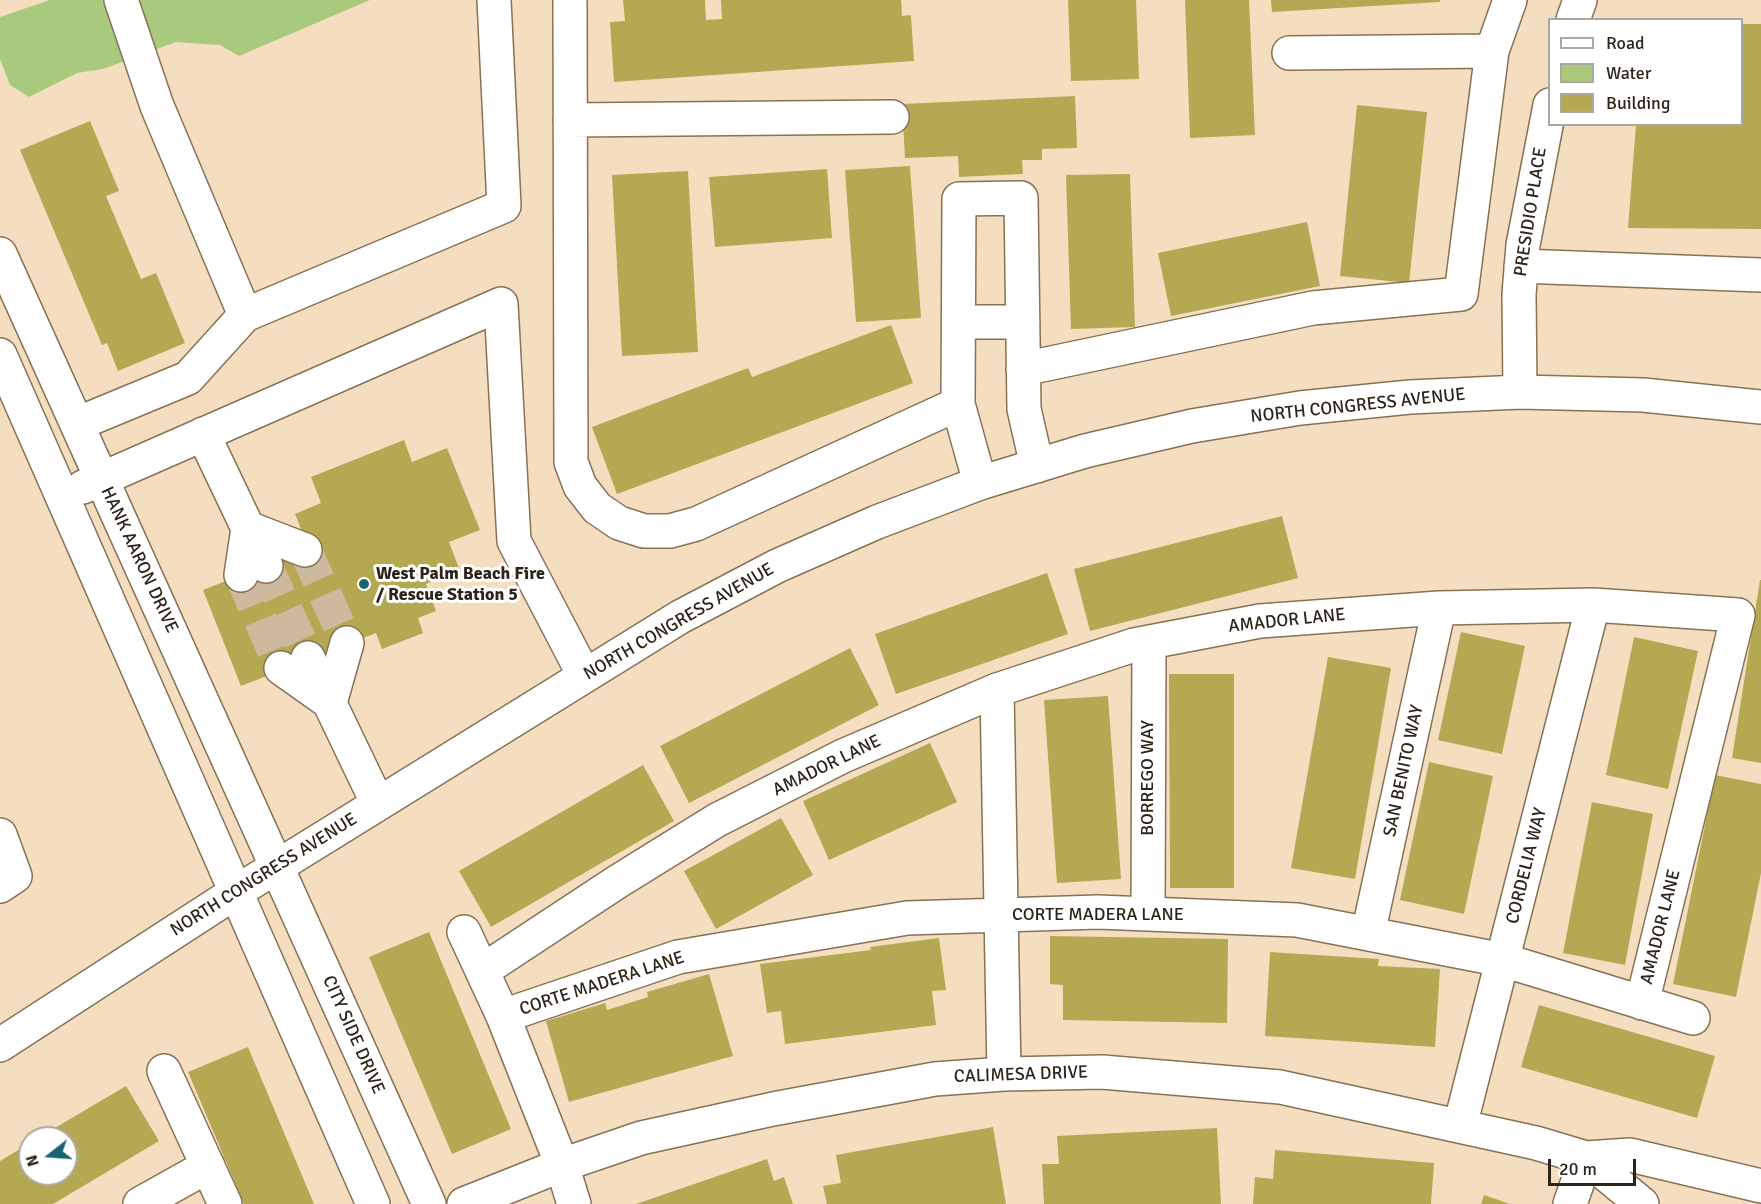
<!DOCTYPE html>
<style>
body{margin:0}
#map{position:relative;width:1761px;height:1204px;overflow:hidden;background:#f5debf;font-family:Signika,sans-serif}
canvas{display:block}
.legend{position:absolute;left:1548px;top:18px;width:195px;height:108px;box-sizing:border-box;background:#fff;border:2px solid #aba8a3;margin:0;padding:8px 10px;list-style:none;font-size:18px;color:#2e251a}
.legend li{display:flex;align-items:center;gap:12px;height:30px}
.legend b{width:30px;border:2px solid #aba8a3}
.north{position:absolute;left:18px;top:1126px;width:60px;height:60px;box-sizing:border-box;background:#fff;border:2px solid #aba8a3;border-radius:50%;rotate:253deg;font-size:16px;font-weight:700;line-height:24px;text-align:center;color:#2e251a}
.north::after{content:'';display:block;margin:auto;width:21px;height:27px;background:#19656f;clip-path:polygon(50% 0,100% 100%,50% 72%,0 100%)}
.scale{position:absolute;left:1548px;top:1159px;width:88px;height:27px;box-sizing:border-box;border:3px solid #2e251a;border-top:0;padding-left:8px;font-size:18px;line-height:21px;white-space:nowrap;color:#2e251a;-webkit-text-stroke:4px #fff;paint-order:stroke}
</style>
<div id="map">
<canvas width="1761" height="1204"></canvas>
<ul class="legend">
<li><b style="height:8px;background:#fff"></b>Road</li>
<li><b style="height:16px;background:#a9ca7d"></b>Water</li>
<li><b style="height:16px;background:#b5a852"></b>Building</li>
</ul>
<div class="north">N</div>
<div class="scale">20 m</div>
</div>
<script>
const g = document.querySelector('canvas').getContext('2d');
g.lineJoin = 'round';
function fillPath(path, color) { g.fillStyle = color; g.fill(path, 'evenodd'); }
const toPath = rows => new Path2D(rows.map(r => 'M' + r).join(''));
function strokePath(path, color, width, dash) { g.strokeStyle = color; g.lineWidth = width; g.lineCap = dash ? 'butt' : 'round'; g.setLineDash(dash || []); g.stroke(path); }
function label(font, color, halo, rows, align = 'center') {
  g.font = font + ' Signika,sans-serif'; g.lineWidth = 6; g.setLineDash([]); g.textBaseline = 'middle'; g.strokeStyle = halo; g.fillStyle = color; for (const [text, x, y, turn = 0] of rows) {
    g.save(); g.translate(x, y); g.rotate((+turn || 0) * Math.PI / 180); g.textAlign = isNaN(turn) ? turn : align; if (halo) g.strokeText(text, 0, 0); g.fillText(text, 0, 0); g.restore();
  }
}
fillPath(toPath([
 [50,0,370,0,239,56,220,45,176,42,103,69,77,73,29,97,10,85,0,59,0,17]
]), '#a9ca7d');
fillPath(toPath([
 [623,0,705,0,706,20,722,19,721,0,901,0,902,16,911,15,914,61,614,82,610,22,625,21],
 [1068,0,1136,0,1139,79,1071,81],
 [1185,0,1249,0,1255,135,1190,138],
 [1271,0,1440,0,1440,2,1272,12],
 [1742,24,1761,24,1761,229,1628,228,1636,124,1742,124],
 [1075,96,1077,148,1042,149,1042,160,1022,160,1023,174,959,177,958,156,905,158,902,104],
 [1357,105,1427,112,1409,283,1340,276],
 [90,121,119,191,106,196,141,279,156,273,185,343,118,371,107,343,102,345,20,150],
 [910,166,921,318,856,322,845,170],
 [827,169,832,238,715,247,709,177],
 [688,171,698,352,622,356,612,175],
 [1130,174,1135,327,1071,329,1066,175],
 [1307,222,1320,286,1171,316,1158,253],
 [891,325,913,383,617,494,592,427,748,368,752,377],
 [404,440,412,462,447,448,480,530,449,542,460,571,426,584,436,611,418,618,423,633,382,649,376,633,241,686,203,590,309,548,295,514,321,503,311,477],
 [1282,516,1298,578,1090,631,1074,569],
 [1047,573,1068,634,896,694,875,634],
 [1760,580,1761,580,1761,763,1732,758],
 [1461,632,1525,646,1502,754,1438,740],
 [1634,637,1698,651,1668,789,1606,775],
 [850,648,879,705,689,803,660,746],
 [1328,657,1391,668,1355,879,1291,868],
 [1169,674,1234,674,1234,888,1170,888],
 [1108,696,1121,879,1057,883,1044,700],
 [930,743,957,802,829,860,803,801],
 [1429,762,1493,776,1464,914,1400,900],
 [643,765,674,821,491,927,459,871],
 [1715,775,1761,784,1761,873,1736,997,1673,984],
 [1592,802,1653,814,1625,965,1563,953],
 [781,818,813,875,716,929,684,871],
 [429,932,511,1129,452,1154,369,957],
 [1050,936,1228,939,1227,1023,1063,1020,1063,985,1050,984],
 [939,938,946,990,932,991,936,1025,785,1044,781,1011,767,1013,760,964,871,950,870,947],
 [1270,952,1379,959,1378,966,1440,969,1435,1047,1265,1036],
 [709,974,733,1056,569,1102,546,1021,605,1003,607,1010,648,997,647,992],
 [1539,1005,1715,1056,1697,1118,1521,1067],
 [248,1047,314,1204,244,1204,188,1072],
 [126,1086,159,1141,53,1204,0,1204,0,1161,30,1143,30,1174,66,1174,66,1138,38,1138],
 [993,1127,1006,1204,827,1204,823,1186,841,1183,836,1155],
 [1217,1128,1221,1204,1044,1204,1042,1164,1059,1164,1057,1136],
 [1275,1150,1434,1163,1431,1204,1253,1204,1255,1177,1273,1179],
 [767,1159,774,1181,784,1177,793,1204,636,1204],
 [1484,1195,1510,1204,1481,1204]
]), '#b5a852');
strokePath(toPath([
 [305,550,347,643],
 [266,566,308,658],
 [241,575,281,668]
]), '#cdb99e', 33, [33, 16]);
const minor = toPath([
 [121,0,157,106,245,315],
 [570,0,571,462,580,486,597,508,619,523,644,531,670,531,696,524,958,404,980,483],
 [1573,20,1580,0],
 [1289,53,1492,51],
 [570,120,892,117],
 [0,254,429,1204],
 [1521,266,1761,275],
 [959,322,1023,322],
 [0,355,373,1204],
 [1023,369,1313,308,1461,294,1492,51,1510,0],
 [1520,392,1519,294,1523,245,1550,105],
 [958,404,959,199,1021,198,1024,409,1037,466],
 [77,424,188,378,245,315,504,206,494,0],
 [203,434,266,566],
 [83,487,501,304,514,541,584,675],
 [248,528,305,550],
 [241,575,248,528],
 [308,658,378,804],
 [281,668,329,702],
 [997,690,1004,1074],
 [330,703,347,643],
 [0,835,15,876,0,886],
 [1148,914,1149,643],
 [464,932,503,1016,562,1165,574,1204],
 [1368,934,1439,608],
 [482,971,617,882,717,820,843,756,997,690,1134,645,1260,621,1439,608,1593,605,1738,615,1642,1003],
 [503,1016,678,957,907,918,1098,912,1297,920,1503,960,1693,1018],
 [0,1045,236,892,680,617,777,566,877,522,980,483,1085,451,1192,426,1300,408,1410,397,1520,392,1643,395,1761,407],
 [164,1071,225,1204],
 [1460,1126,1593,605],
 [1586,1158,1642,1204],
 [140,1204,208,1166],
 [464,1204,562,1165,641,1138,773,1109,935,1079,1004,1074,1102,1072,1280,1087,1536,1143,1586,1158,1630,1155,1761,1186],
 [1570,1204,1586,1158]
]);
strokePath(minor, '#867256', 36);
strokePath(minor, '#fff', 33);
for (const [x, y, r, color] of [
 [364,584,6,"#19656f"]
]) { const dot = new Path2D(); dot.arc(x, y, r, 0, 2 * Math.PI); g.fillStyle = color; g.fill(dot); strokePath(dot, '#fff', 2); }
label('18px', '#2e251a', '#fff', [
 ["PRESIDIO PLACE",1531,212,-81],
 ["NORTH CONGRESS AVENUE",1358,406,-6],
 ["HANK AARON DRIVE",139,560,65],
 ["AMADOR LANE",1287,621,-6],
 ["NORTH CONGRESS AVENUE",679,622,-30],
 ["AMADOR LANE",827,766,-26],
 ["SAN BENITO WAY",1404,771,-78],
 ["BORREGO WAY",1148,778,-90],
 ["CORDELIA WAY",1527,866,-76],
 ["NORTH CONGRESS AVENUE",264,875,-32],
 ["CORTE MADERA LANE",1098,915],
 ["AMADOR LANE",1661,927,-76],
 ["CORTE MADERA LANE",602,984,-18],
 ["CITY SIDE DRIVE",353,1035,66],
 ["CALIMESA DRIVE",1021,1075,-2]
]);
label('bold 18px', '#2e251a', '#fff', [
 ["West Palm Beach Fire",376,574],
 ["/ Rescue Station 5",376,595]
], 'left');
</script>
